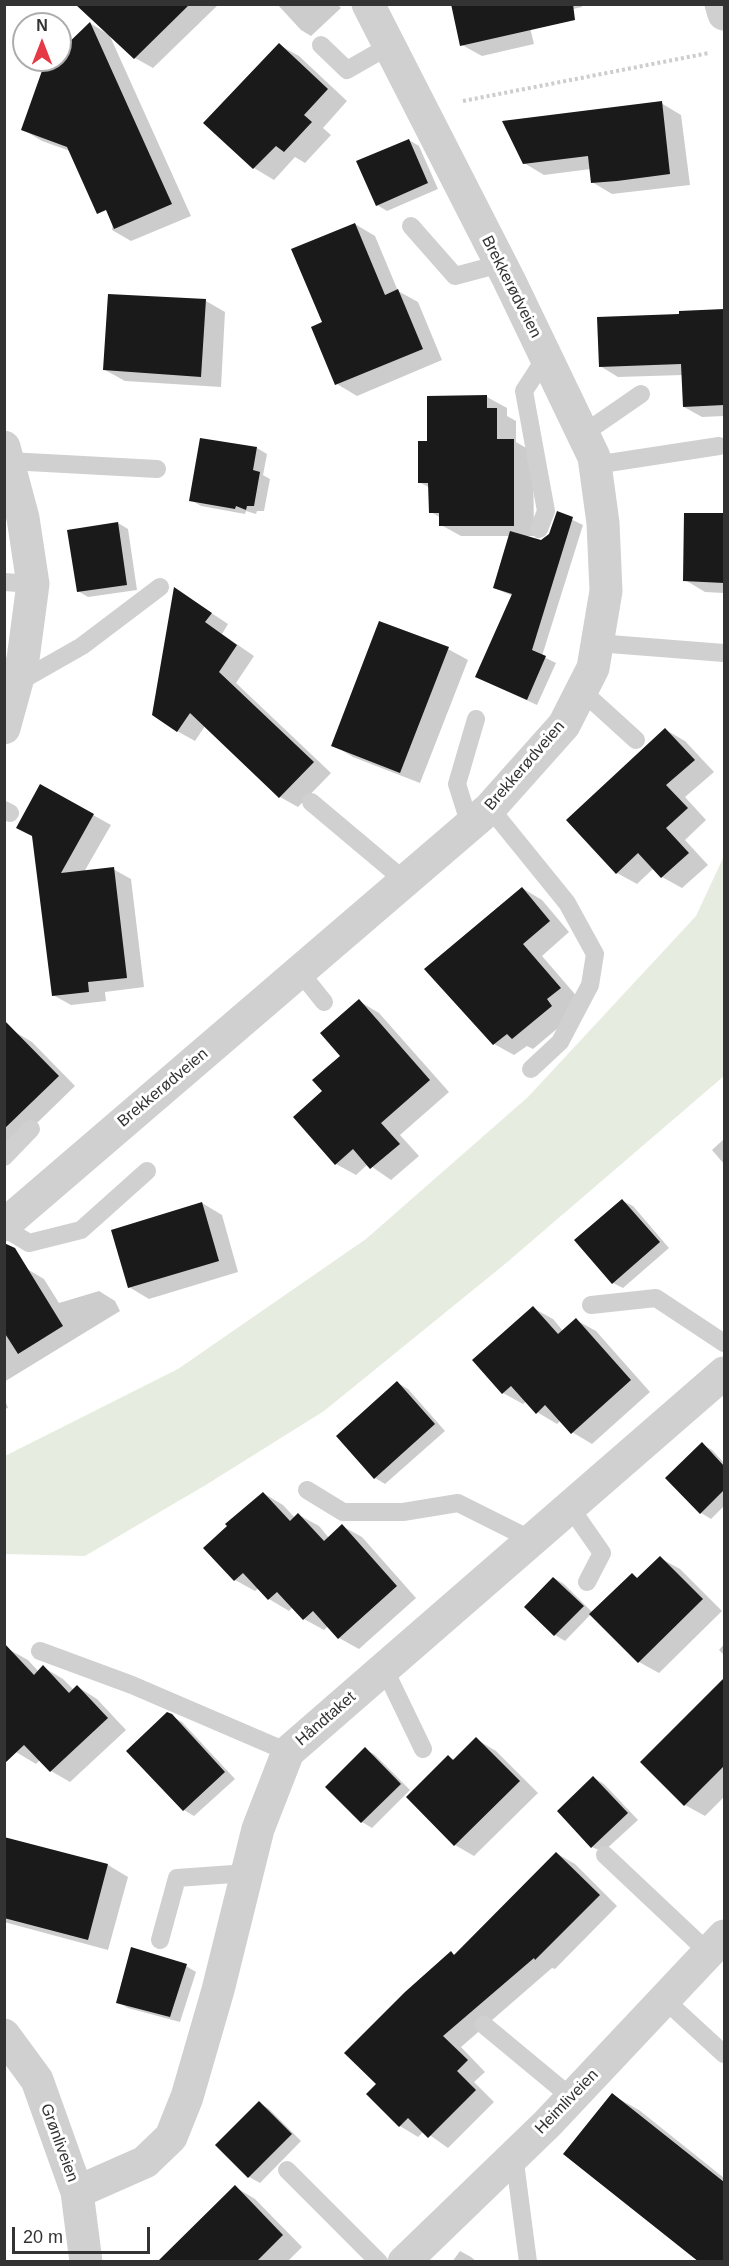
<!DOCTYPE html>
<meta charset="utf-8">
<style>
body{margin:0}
#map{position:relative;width:729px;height:2266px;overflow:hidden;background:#fff;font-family:Helvetica,sans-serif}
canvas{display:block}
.frame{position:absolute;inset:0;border:6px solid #333;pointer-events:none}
.north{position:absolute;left:12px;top:12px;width:60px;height:60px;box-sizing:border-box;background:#fff;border:2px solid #adadad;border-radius:50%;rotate:0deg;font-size:16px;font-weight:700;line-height:24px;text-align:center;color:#333}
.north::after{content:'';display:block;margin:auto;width:21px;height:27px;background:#e63946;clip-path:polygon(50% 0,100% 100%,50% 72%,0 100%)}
.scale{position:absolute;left:12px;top:2227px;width:138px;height:27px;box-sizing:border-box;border:3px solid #333;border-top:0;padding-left:8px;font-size:18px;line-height:21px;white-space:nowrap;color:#333;-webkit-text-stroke:4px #fff;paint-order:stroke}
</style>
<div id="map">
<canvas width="729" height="2266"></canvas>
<div class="frame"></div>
<div class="north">N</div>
<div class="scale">20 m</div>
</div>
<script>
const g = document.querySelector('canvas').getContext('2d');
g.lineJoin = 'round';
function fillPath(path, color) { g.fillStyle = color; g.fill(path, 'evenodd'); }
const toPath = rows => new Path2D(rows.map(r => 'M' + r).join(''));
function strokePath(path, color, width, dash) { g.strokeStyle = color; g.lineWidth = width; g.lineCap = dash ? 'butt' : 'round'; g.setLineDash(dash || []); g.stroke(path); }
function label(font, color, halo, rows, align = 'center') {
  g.font = font + ' Helvetica,sans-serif'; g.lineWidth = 6; g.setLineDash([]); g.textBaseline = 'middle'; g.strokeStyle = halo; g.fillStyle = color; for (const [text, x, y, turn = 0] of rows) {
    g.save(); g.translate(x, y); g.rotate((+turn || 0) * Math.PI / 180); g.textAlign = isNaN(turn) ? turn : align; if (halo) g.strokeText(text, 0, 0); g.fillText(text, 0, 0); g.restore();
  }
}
fillPath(toPath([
 [724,856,724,1076,505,1264,324,1411,209,1483,85,1556,5,1554,5,1456,178,1369,366,1239,528,1097,696,916]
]), '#e6ecdf');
fillPath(toPath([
 [107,4,219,4,153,68,135,58,109,34,191,216,131,241,112,230,119,180,70,151,42,141,22,129,53,60,60,60,60,53,90,23,106,33],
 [277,4,337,4,341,8,311,36,301,30],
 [453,4,582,4,582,7,528,19,534,44,482,56,462,45],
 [279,45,299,56,347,101,323,128,331,135,305,163,295,157,274,180,254,168,205,123],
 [661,103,681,115,690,185,612,194,592,182,591,169,544,175,524,163],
 [409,140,419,146,438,189,387,211,377,205],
 [355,224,375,236,398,291,418,302,442,360,357,396,337,384,324,323],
 [206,301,225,312,221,387,125,381,105,370],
 [709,311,724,320,724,416,702,417,684,407,683,375,618,377,600,366,681,316],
 [487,397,507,408,507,416,516,421,516,442,533,452,534,536,526,536,542,542,550,534,558,513,583,525,542,656,556,663,537,705,487,682,513,596,494,588,510,536,461,536,441,525,441,518,431,512,430,488,419,482,428,442],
 [257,448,267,454,263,475,270,479,264,511,257,511,256,514,246,511,245,514,201,506,191,500],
 [686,514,724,515,724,593,705,592,685,580],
 [118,523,128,529,137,590,88,597,78,591],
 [175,589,228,624,222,634,254,656,236,683,331,773,298,807,280,797,205,726,195,741,177,731],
 [448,649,468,660,420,783,353,757,333,745],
 [666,730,685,741,714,772,685,797,706,820,685,840,708,865,682,888,662,877,654,868,637,884,617,873],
 [41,786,111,825,84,872,113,869,131,879,144,987,105,992,106,1001,71,1005,53,995,33,836],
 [522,888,542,900,569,932,542,956,580,1000,566,1011,571,1017,533,1049,527,1046,514,1055,494,1044],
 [359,1001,379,1013,449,1092,400,1135,419,1156,391,1180,368,1164,356,1175,336,1164,324,1091,342,1057],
 [15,1032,32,1042,75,1086,4,1155,4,1042],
 [724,1139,724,1164,712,1150],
 [623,1201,633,1206,669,1248,623,1288,613,1283],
 [202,1203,222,1215,238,1272,149,1299,129,1287],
 [27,1269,44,1279,59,1303,99,1291,115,1301,120,1311,4,1382,4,1283],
 [533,1308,553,1319,563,1331,576,1320,596,1331,650,1392,592,1444,572,1432,561,1420,557,1424,537,1412,527,1401,523,1404,503,1393],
 [398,1383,408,1389,445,1431,385,1484,375,1478],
 [4,1397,8,1408,4,1409],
 [702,1444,712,1450,724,1463,724,1506,711,1519,701,1513],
 [263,1493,283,1505,295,1518,299,1515,319,1526,329,1538,342,1526,362,1537,416,1598,359,1649,339,1638,328,1626,324,1630,304,1619,293,1607,289,1611,269,1599,259,1588,255,1591,235,1580],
 [660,1558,680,1569,722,1611,659,1673,639,1662,591,1614,565,1641,555,1635,554,1578,564,1584,593,1613,632,1575,639,1579],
 [724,1644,724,1655,719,1650],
 [8,1649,28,1660,39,1672,43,1667,63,1679,74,1690,78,1687,97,1699,126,1730,70,1782,51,1771,40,1760,36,1764,16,1752,6,1741],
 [705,1700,724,1711,724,1797,705,1816,685,1805],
 [171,1716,182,1722,235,1779,194,1816,184,1810,128,1751],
 [476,1739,496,1751,538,1793,474,1856,455,1845,448,1757,455,1760],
 [365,1749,375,1755,410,1790,372,1828,362,1822],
 [594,1778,604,1784,638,1820,603,1852,592,1847],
 [7,1839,108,1865,128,1877,108,1950,4,1922,4,1848],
 [556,1853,575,1864,617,1906,555,1969,552,1968,461,2047,485,2072,474,2082,494,2102,448,2148,424,2131,418,2137,400,2126,368,2094,378,2084,451,1953,455,1956],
 [186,1966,196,1972,180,2022,128,2008,118,2002],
 [612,2095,639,2110,724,2178,724,2262,702,2262],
 [259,2103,269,2109,301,2141,260,2183,249,2177,217,2145],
 [235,2187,255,2199,302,2247,287,2262,159,2262],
 [460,2251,471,2257,477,2262,452,2262]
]), '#0003');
fillPath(toPath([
 [75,4,190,4,134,59],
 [451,4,573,4,575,20,460,46],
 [90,22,172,204,114,229,106,210,97,214,67,147,21,130,43,68,51,60,60,60,60,51],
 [279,43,328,89,304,115,312,122,284,152,276,146,253,169,203,123],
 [662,101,670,174,617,181,591,183,588,156,523,164,502,121],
 [409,139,428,183,376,206,356,161],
 [355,223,385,295,398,289,423,349,335,385,311,327,322,322,291,249],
 [108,294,206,299,201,377,103,370],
 [724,309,724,405,683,407,681,364,599,367,597,317,679,314,679,311],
 [487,395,487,408,497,408,497,439,514,439,514,526,439,526,439,513,429,513,428,483,418,483,418,441,427,441,427,396],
 [200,438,257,447,253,470,260,472,254,506,247,506,246,510,236,506,235,509,189,501],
 [557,511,573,517,532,650,546,656,527,700,475,677,512,594,493,588,510,531,541,540,549,534],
 [684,513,724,513,724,583,683,581],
 [118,522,127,585,77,592,67,530],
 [174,587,212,613,205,622,237,645,219,672,314,762,279,798,190,713,177,732,152,715],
 [379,621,449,647,400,773,331,746],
 [665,728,695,760,666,785,688,808,666,828,689,853,661,878,638,853,616,874,566,820],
 [40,784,94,814,61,873,114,867,127,978,88,982,89,992,52,996,32,836,16,828],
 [522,887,550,921,523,944,561,988,547,999,552,1006,512,1039,507,1034,493,1045,424,969],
 [359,999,430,1080,381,1123,400,1144,370,1169,353,1149,335,1165,293,1117,322,1091,312,1080,340,1056,320,1033],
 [4,1020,59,1076,4,1129],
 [622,1199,660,1242,612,1284,574,1240],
 [202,1202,219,1261,128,1288,111,1230],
 [4,1243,15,1248,63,1326,18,1354,4,1332],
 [533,1306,558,1334,576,1318,631,1380,571,1434,545,1405,536,1414,511,1386,502,1394,472,1360],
 [397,1381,435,1424,374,1479,336,1436],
 [702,1442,724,1466,724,1490,700,1514,665,1478],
 [263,1492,290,1521,298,1513,324,1541,342,1524,397,1586,338,1639,313,1611,303,1620,277,1592,268,1600,243,1573,234,1581,203,1548,227,1526,225,1524],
 [660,1556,703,1599,638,1663,589,1614,632,1573,637,1578],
 [553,1577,584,1606,554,1636,524,1607],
 [4,1643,34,1675,43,1665,69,1693,77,1685,108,1718,50,1772,24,1745,4,1764],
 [724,1678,724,1766,684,1806,640,1762],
 [167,1712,172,1714,225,1772,183,1811,126,1751],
 [476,1737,520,1781,454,1846,406,1797,448,1755,453,1760],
 [365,1747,401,1784,361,1823,325,1787],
 [593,1776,628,1813,591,1848,557,1811],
 [4,1837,108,1864,88,1940,4,1918],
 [556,1852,600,1895,535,1960,534,1958,443,2036,468,2060,457,2071,476,2090,428,2138,408,2118,399,2127,366,2094,376,2084,344,2053,405,1992,451,1951,454,1955],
 [131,1947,187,1964,170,2017,116,2003],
 [612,2093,724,2182,724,2262,699,2262,563,2154],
 [259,2101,292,2134,248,2178,215,2145],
 [235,2185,283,2235,256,2262,157,2262]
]), '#1a1a1a');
strokePath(toPath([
 [463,101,709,53]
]), '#cdcdcd', 4, [3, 3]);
strokePath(toPath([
 [321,45,347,70,389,46],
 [411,226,455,276,500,264],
 [583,434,641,394],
 [9,461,157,469],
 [595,465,719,446],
 [539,529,546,511,524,391,546,357],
 [4,582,33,584],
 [597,643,724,653],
 [17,683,82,646,160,587],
 [581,690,636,740],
 [311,802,405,881],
 [490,808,567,903,595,954,590,985,560,1042,531,1069],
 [4,810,10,813],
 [470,825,457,784,476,719],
 [300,972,324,1002],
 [4,1157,31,1129],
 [4,1228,29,1243,81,1230,147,1171],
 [591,1305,656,1298,724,1343],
 [307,1490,343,1512,403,1512,458,1503,532,1540],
 [570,1507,602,1553,587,1582],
 [40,1651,132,1685,288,1752],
 [384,1668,423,1749],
 [605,1855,709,1953],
 [160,1940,177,1878,247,1873],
 [665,2000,724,2054],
 [484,2025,572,2098],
 [514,2155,528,2262],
 [287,2170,379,2262]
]), '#d0d0d0', 18);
strokePath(toPath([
 [721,4,724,14],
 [4,447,23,518,33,584,23,659,4,728],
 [4,1225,490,808,564,725,593,668,606,591,603,523,594,457,509,280,368,4],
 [4,2035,37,2080,77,2192,86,2262],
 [77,2192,145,2162,171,2137,187,2097,218,1990,258,1829,288,1752,724,1373],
 [404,2262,547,2124,724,1936]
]), '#d0d0d0', 33);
label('16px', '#333', '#fff', [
 ["Brekkerødveien",511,287,63],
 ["Brekkerødveien",525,766,-49],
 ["Brekkerødveien",163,1088,-40],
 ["Håndtaket",326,1719,-41],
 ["Heimliveien",567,2102,-46],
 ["Grønliveien",59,2143,70]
]);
</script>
